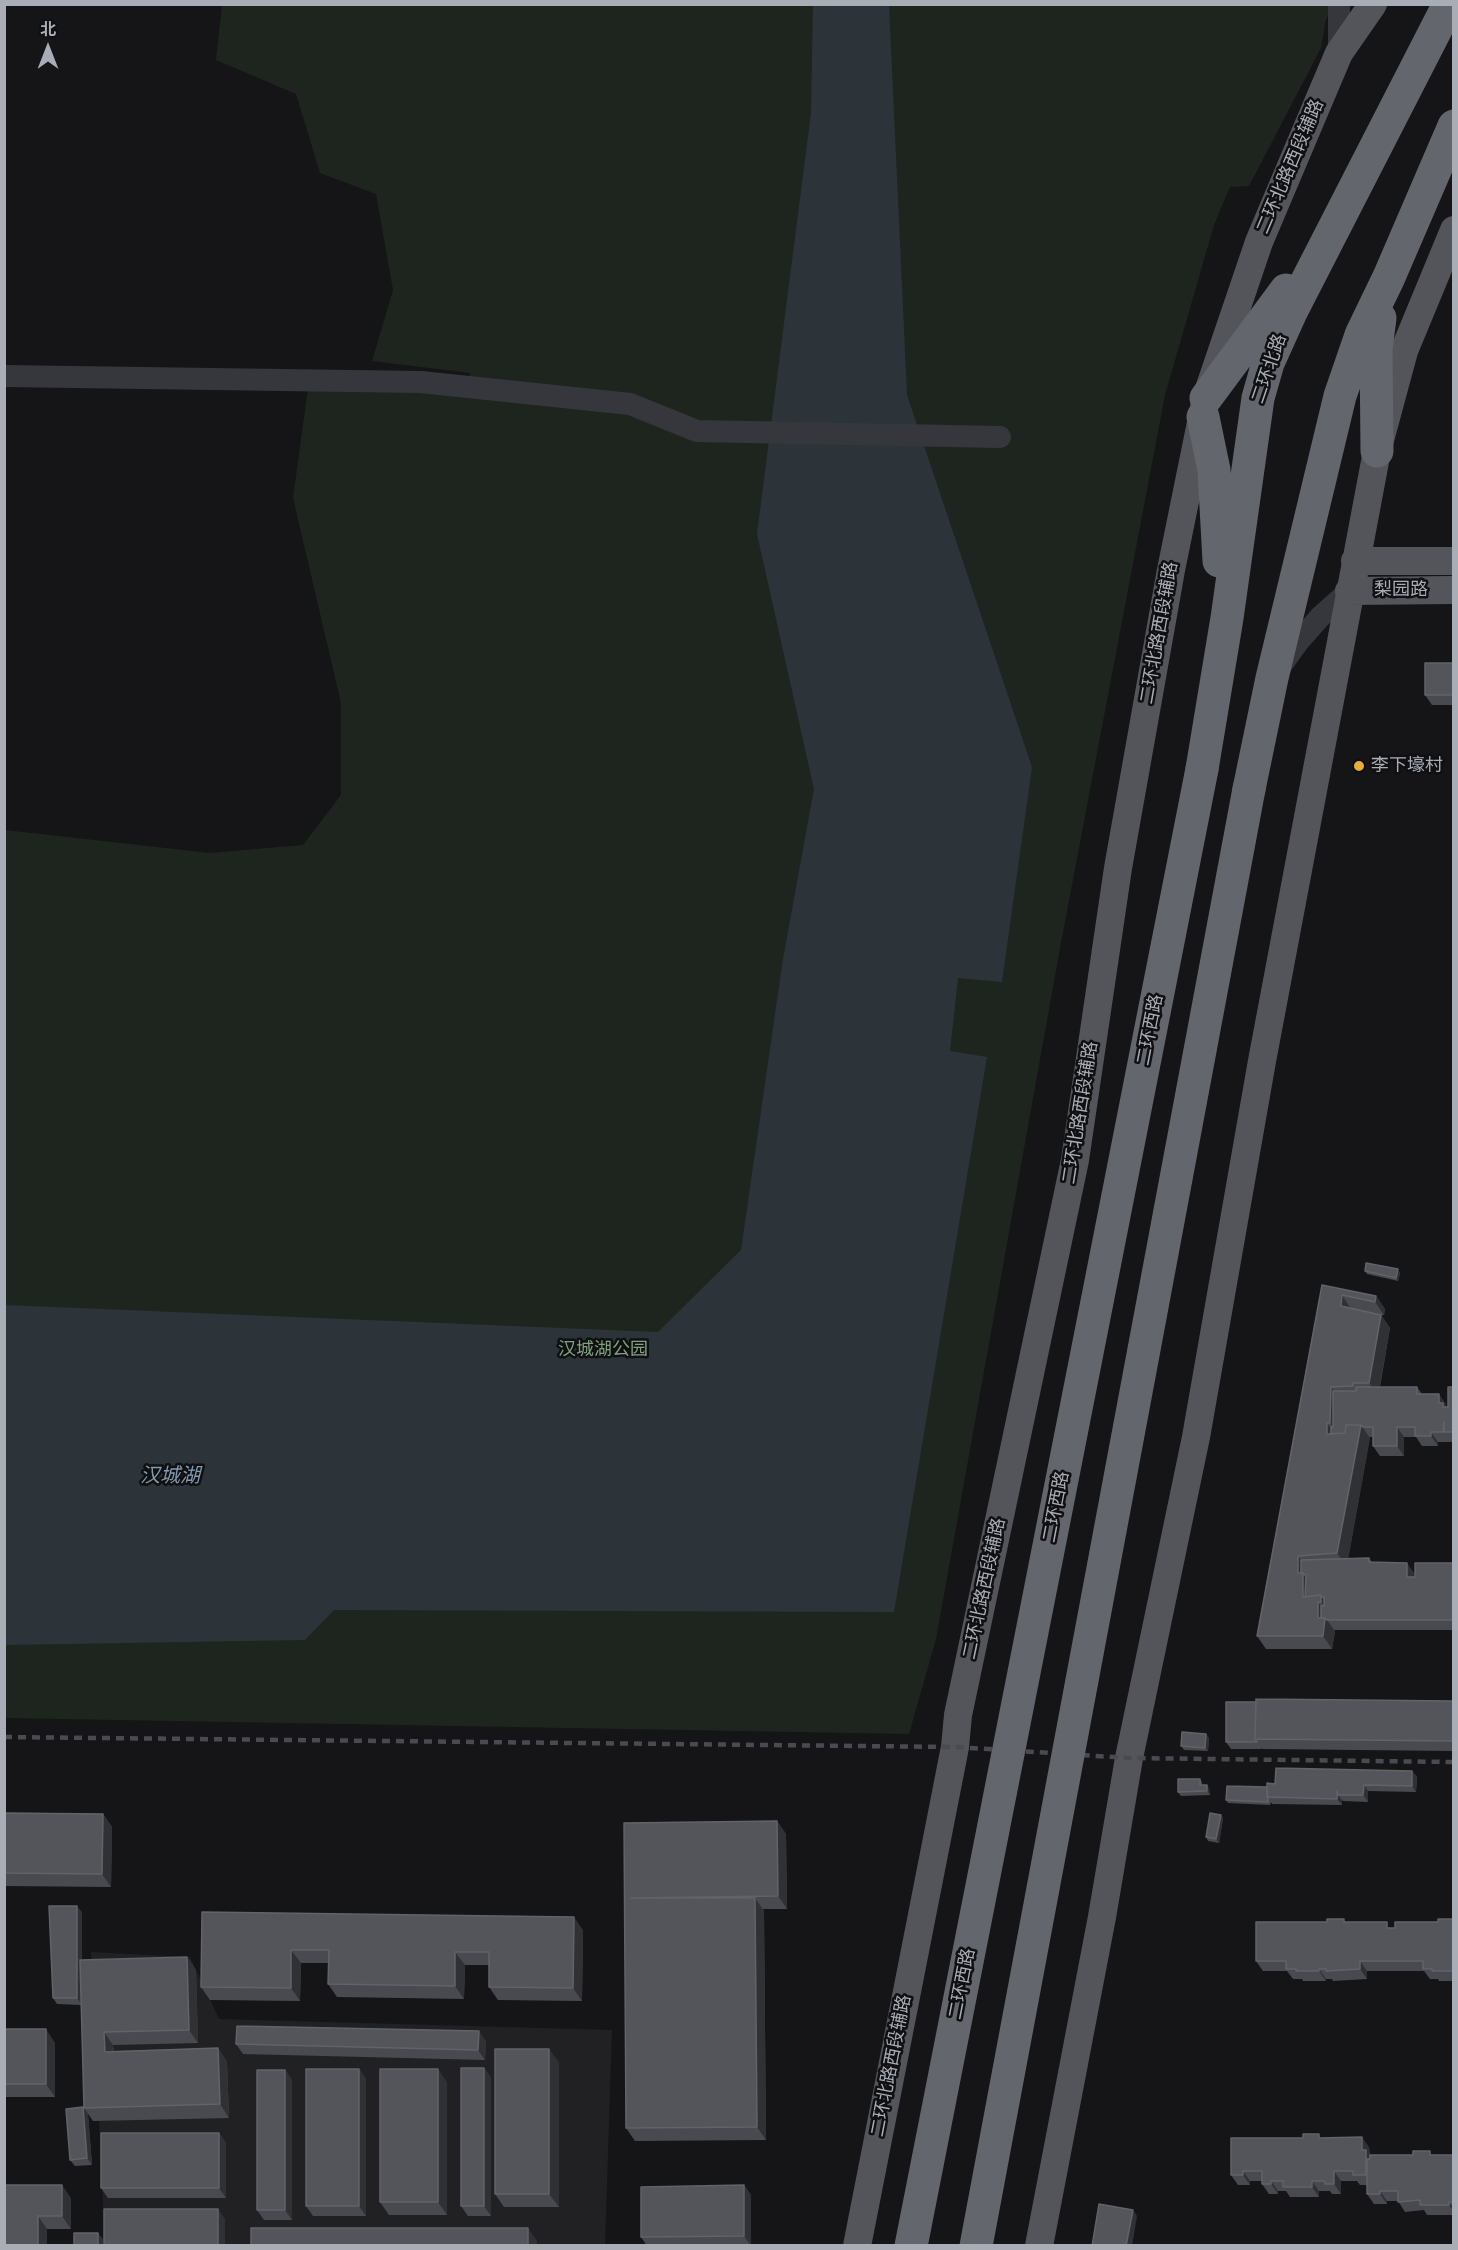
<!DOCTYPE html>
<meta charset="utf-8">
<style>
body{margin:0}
#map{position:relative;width:1458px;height:2250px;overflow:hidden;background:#151517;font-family:"Roboto Condensed","Noto Sans SC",sans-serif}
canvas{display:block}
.frame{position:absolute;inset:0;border:6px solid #a8adb6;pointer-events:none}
.north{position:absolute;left:18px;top:18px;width:60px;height:60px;-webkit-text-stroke:4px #101012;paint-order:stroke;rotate:0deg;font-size:16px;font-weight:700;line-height:24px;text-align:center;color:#a8adb6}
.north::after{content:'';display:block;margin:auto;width:21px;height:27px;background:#a8adb6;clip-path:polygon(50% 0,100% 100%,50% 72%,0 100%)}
</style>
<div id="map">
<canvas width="1458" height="2250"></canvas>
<div class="frame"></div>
<div class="north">北</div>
</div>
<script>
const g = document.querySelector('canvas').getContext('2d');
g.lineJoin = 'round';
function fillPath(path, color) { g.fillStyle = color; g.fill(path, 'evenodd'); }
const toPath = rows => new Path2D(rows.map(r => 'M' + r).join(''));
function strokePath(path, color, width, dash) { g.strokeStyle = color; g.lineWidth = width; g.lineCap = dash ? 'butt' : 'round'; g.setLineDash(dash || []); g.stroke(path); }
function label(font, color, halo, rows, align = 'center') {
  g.font = font + ' "Roboto Condensed","Noto Sans SC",sans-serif'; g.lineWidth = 5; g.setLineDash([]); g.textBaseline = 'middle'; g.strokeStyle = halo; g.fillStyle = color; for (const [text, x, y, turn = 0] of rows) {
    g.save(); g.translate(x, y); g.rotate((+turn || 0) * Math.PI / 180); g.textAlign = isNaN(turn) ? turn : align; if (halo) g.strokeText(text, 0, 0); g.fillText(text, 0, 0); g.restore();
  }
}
fillPath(toPath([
 [91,1952,190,1957,219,2019,612,2030,605,2245,105,2245]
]), '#212124');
fillPath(toPath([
 [222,5,1335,5,1326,19,1321,48,1249,186,1230,187,1214,225,1165,395,1060,948,936,1639,909,1734,5,1718,5,830,210,853,303,845,341,795,341,703,293,498,310,373,469,376,470,373,372,361,393,290,376,194,320,173,296,94,216,60]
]), '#1e251e');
fillPath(toPath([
 [813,5,889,5,907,395,1032,767,1002,982,958,978,950,1051,987,1057,894,1612,334,1610,305,1640,5,1645,5,1305,658,1332,741,1250,783,959,814,789,757,534,811,113]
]), '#2c343a');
strokePath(toPath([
 [1339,4,1339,53],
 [4,376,421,382,630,404,697,431,1000,437],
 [1280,667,1298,642,1320,617,1349,591]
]), '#36373c', 22);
strokePath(toPath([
 [1355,561,1454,561],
 [1349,591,1454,590],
 [857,2246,955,1747,958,1715,1075,1160,1118,868,1171,570,1206,398,1259,242,1339,53,1373,4],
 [1039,2246,1102,1917,1129,1758,1196,1437,1262,1061,1377,451,1404,351,1454,230]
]), '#53555b', 28);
strokePath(toPath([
 [1206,398,1286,290],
 [1203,417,1214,470,1219,561],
 [1377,451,1376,349,1380,318],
 [1202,769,1227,618,1258,398,1268,363,1291,312,1449,4],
 [1249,789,1272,678,1340,396,1361,335,1389,277,1454,126]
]), '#63666d', 33);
strokePath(toPath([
 [4,1737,955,1747,1129,1758,1454,1762]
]), '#4a4b51', 4.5, [8, 6]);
strokePath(toPath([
 [911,2246,1202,769],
 [976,2246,1249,789]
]), '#63666d', 33);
fillPath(toPath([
 [1454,663,1454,705,1432,705,1425,695],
 [1365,1271,1400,1273,1398,1281,1367,1274],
 [1322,1285,1376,1296,1385,1309,1384,1315,1381,1315,1390,1328,1380,1387,1417,1387,1422,1394,1446,1404,1446,1407,1448,1407,1454,1387,1454,1442,1451,1442,1450,1441,1450,1442,1438,1442,1438,1446,1422,1446,1416,1437,1404,1437,1404,1456,1380,1456,1373,1446,1373,1437,1370,1437,1348,1559,1369,1558,1372,1562,1414,1573,1414,1577,1454,1563,1454,1630,1334,1630,1335,1631,1332,1649,1266,1649,1257,1636],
 [1454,1701,1454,1751,1262,1749,1261,1748,1261,1749,1231,1749,1226,1742],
 [1206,1734,1209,1738,1208,1751,1184,1750,1181,1746],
 [1412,1771,1417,1777,1416,1792,1368,1791,1368,1802,1343,1801,1342,1800,1342,1805,1272,1804,1271,1802,1270,1805,1228,1803,1226,1800,1267,1787,1275,1784],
 [1200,1779,1202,1782,1202,1785,1209,1788,1210,1795,1181,1796,1178,1792],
 [4,1813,103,1814,112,1827,111,1887,4,1886],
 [1221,1815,1223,1818,1219,1843,1208,1841,1206,1837],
 [777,1821,786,1834,787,1909,763,1909,764,1911,766,2140,635,2141,626,2128,624,1823],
 [82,1912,82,1960,187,1957,196,1970,198,2043,113,2045,114,2051,218,2048,227,2062,229,2118,93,2121,84,2108,81,2005,57,2004,53,1998],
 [202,1912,583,1930,582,2001,498,2000,489,1987,489,1965,465,1965,464,1999,337,1997,328,1984,328,1963,301,1963,300,2001,210,2000,201,1987],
 [1454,1919,1454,1981,1439,1981,1438,1979,1430,1979,1424,1971,1367,1971,1367,1979,1333,1981,1332,1979,1326,1979,1326,1981,1303,1981,1302,1979,1293,1979,1287,1971,1263,1971,1256,1961,1346,1922,1391,1928],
 [4,2029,55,2043,55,2097,4,2097],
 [486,2041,485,2060,243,2054,236,2044],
 [559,2062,559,2207,504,2207,495,2194],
 [484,2068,491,2078,491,2216,468,2216,461,2206],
 [359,2069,366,2079,366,2216,313,2216,306,2206],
 [285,2070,292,2080,292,2220,264,2220,257,2210],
 [447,2082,447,2215,389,2215,380,2202],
 [83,2107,88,2114,92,2165,75,2166,70,2160],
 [219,2133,226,2143,226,2198,108,2198,101,2188],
 [1321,2138,1369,2147,1370,2157,1454,2155,1454,2215,1427,2215,1424,2210,1405,2212,1398,2201,1387,2201,1387,2204,1374,2204,1367,2194,1367,2185,1360,2185,1357,2181,1341,2181,1341,2194,1332,2194,1330,2191,1319,2191,1319,2197,1290,2197,1286,2191,1278,2191,1278,2194,1269,2194,1262,2184,1262,2181,1250,2181,1250,2185,1238,2185,1231,2175],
 [4,2185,71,2198,71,2229,47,2229,47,2246],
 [744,2185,751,2195,751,2246,647,2246,641,2237]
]), '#494a4f');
fillPath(toPath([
 [1398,1269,1400,1273,1398,1281,1396,1278],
 [1342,1295,1351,1309,1341,1306],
 [1376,1296,1385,1309,1384,1315,1375,1302],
 [1381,1315,1390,1328,1378,1396,1369,1383],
 [1331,1387,1340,1400,1339,1436,1330,1423],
 [1439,1394,1446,1404,1446,1408,1450,1413,1439,1403],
 [1327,1423,1336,1436,1327,1434],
 [1361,1425,1370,1438,1347,1566,1337,1553],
 [1397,1427,1404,1437,1404,1456,1397,1446],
 [1431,1432,1438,1442,1438,1446,1431,1436],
 [1298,1556,1307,1569,1306,1575,1304,1575,1312,1586,1305,1599,1303,1597,1298,1573],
 [1407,1563,1414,1573,1414,1587,1407,1577],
 [1321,1595,1330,1608,1330,1615,1321,1602],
 [1318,1602,1327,1615,1327,1620,1335,1631,1332,1649,1323,1636,1318,1618],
 [1206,1734,1209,1738,1208,1751,1205,1748],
 [1412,1771,1417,1777,1416,1792,1412,1786],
 [1207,1785,1209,1788,1210,1795,1207,1791],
 [1364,1785,1368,1791,1368,1802,1363,1795],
 [1337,1791,1338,1795,1342,1800,1342,1805,1337,1799],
 [103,1814,112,1827,111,1887,102,1874],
 [1221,1815,1223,1818,1219,1843,1216,1839],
 [777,1821,786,1834,787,1909,778,1896],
 [755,1898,764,1911,766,2140,757,2127],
 [77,1906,82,1912,82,2005,77,1998],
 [574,1917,583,1930,582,2001,573,1988],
 [291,1950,301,1963,300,2001,291,1988],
 [455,1952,465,1965,464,1999,455,1986],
 [187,1957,196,1970,198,2043,189,2030],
 [1360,1961,1367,1971,1367,1979,1360,1969],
 [1319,1969,1326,1979,1326,1981,1319,1971],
 [46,2029,55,2043,55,2097,46,2084],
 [479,2031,486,2041,485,2060,478,2050],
 [104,2032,113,2045,114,2065,105,2052],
 [218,2048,227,2062,229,2118,220,2104],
 [549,2049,559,2062,559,2207,549,2194],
 [484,2068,491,2078,491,2216,484,2206],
 [359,2069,366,2079,366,2216,359,2206],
 [438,2069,447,2082,447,2215,438,2202],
 [285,2070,292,2080,292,2220,285,2210],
 [83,2107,88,2114,92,2165,87,2158],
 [219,2133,226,2143,226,2198,219,2188],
 [1362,2137,1369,2147,1369,2156,1373,2160,1373,2185,1366,2175,1362,2150],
 [1243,2171,1250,2181,1250,2185,1243,2175],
 [1334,2171,1341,2181,1341,2194,1334,2184],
 [1271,2181,1278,2191,1278,2194,1271,2184],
 [1312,2181,1319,2191,1319,2197,1312,2187],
 [62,2185,71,2198,71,2229,62,2216],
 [744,2185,751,2195,751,2246,744,2236],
 [1380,2191,1387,2201,1387,2204,1380,2194],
 [1449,2202,1454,2209,1454,2212,1449,2205],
 [218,2209,225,2219,225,2246,218,2246],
 [1133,2210,1137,2216,1132,2246,1126,2246],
 [38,2216,47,2229,47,2246,38,2246],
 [528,2228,537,2241,537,2246,528,2246],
 [98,2233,103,2239,103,2246,98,2246]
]), '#303134');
const building = toPath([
 [1425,663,1454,663,1454,695,1425,695,1425,663],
 [1366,1263,1398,1269,1396,1278,1365,1271,1366,1263],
 [1322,1285,1376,1296,1375,1302,1342,1295,1341,1306,1381,1315,1369,1383,1353,1383,1353,1386,1331,1387,1330,1423,1327,1423,1327,1434,1345,1433,1346,1425,1361,1425,1337,1553,1298,1556,1298,1573,1303,1573,1303,1597,1321,1595,1321,1602,1318,1602,1318,1618,1325,1618,1323,1636,1257,1636,1322,1285],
 [1356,1387,1417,1387,1417,1394,1439,1394,1439,1403,1443,1403,1443,1407,1448,1407,1448,1387,1454,1387,1454,1432,1444,1432,1444,1422,1443,1432,1431,1432,1431,1436,1415,1436,1415,1427,1397,1427,1397,1446,1373,1446,1373,1427,1363,1427,1361,1425,1346,1425,1345,1433,1331,1434,1331,1427,1333,1427,1333,1391,1356,1391,1356,1387],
 [1369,1558,1369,1562,1407,1563,1407,1577,1415,1577,1415,1563,1454,1563,1454,1620,1327,1620,1325,1618,1321,1618,1321,1606,1324,1606,1324,1597,1322,1597,1321,1595,1305,1597,1306,1575,1301,1573,1301,1560,1369,1558],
 [1256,1699,1454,1701,1454,1741,1255,1739,1256,1699],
 [1226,1702,1256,1702,1255,1739,1257,1742,1226,1742,1226,1702],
 [1182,1732,1206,1734,1205,1748,1181,1746,1182,1732],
 [1276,1768,1412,1771,1412,1786,1364,1785,1363,1795,1338,1795,1337,1791,1337,1799,1267,1797,1267,1783,1275,1784,1276,1768],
 [1178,1779,1200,1779,1200,1785,1207,1785,1207,1791,1178,1792,1178,1779],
 [1227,1786,1267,1787,1268,1802,1226,1800,1227,1786],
 [4,1813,103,1814,102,1874,4,1873,4,1813],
 [1210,1813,1221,1815,1216,1839,1206,1837,1210,1813],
 [777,1821,778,1896,631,1898,755,1898,757,2127,626,2128,624,1823,777,1821],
 [49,1906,77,1906,77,1998,53,1998,49,1906],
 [202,1912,574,1917,573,1988,489,1987,489,1952,455,1952,455,1986,328,1984,329,1950,291,1950,291,1988,201,1987,202,1912],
 [1327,1919,1344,1919,1344,1922,1387,1922,1387,1928,1395,1928,1395,1922,1438,1922,1438,1919,1454,1919,1454,1971,1432,1971,1432,1969,1423,1969,1423,1961,1360,1961,1360,1969,1326,1971,1326,1969,1319,1969,1319,1971,1296,1971,1296,1969,1286,1969,1286,1961,1256,1961,1256,1922,1327,1922,1327,1919],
 [187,1957,189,2030,104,2032,105,2052,218,2048,220,2104,84,2108,80,1960,187,1957],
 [237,2026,479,2031,478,2050,236,2044,237,2026],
 [4,2029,46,2029,46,2084,4,2084,4,2029],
 [495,2049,549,2049,549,2194,495,2194,495,2049],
 [461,2068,484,2068,484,2206,461,2206,461,2068],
 [306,2069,359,2069,359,2206,306,2206,306,2069],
 [380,2069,438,2069,438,2202,380,2202,380,2069],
 [257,2070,285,2070,285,2210,257,2210,257,2070],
 [83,2107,87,2158,70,2160,66,2109,83,2107],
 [101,2133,219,2133,219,2188,101,2188,101,2133],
 [1303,2134,1319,2134,1319,2138,1362,2137,1362,2150,1366,2150,1366,2175,1353,2175,1353,2171,1334,2171,1334,2184,1325,2184,1325,2181,1312,2181,1312,2187,1283,2187,1283,2181,1271,2181,1271,2184,1262,2184,1262,2171,1243,2171,1243,2175,1231,2175,1231,2138,1303,2138,1303,2134],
 [1413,2151,1430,2151,1430,2155,1454,2155,1454,2202,1449,2202,1449,2205,1420,2205,1420,2200,1398,2202,1398,2191,1380,2191,1380,2194,1367,2194,1367,2159,1370,2159,1370,2155,1413,2155,1413,2151],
 [4,2185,62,2185,62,2216,38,2216,38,2246,4,2246,4,2185],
 [744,2185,744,2236,641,2237,641,2187,744,2185],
 [1099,2204,1133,2210,1126,2246,1092,2246,1099,2204],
 [104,2209,218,2209,218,2246,104,2246,104,2209],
 [251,2228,528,2228,528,2246,251,2246,251,2228],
 [74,2233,98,2233,98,2246,74,2246,74,2233]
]);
fillPath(building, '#53555a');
strokePath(building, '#616368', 1.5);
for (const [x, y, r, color] of [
 [1359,766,6,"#e9ab3b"]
]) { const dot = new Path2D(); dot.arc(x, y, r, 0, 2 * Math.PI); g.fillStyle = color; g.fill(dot); strokePath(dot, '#101012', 2); }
label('18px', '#a8adb6', '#101012', [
 ["二环北路西段辅路",1291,167,-67],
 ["二环北路",1270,369,-71],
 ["梨园路",1401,590],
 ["二环北路西段辅路",1160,633,-80],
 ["二环西路",1151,1030,-79],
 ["二环北路西段辅路",1081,1113,-81],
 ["二环西路",1057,1507,-79],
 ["二环北路西段辅路",985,1589,-78],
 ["二环西路",963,1984,-79],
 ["二环北路西段辅路",892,2066,-79]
]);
label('18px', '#a8adb6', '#101012', [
 ["李下壕村",1371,766]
], 'left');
label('18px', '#80a181', '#101012', [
 ["汉城湖公园",603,1350]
]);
label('italic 20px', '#809bb0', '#101012', [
 ["汉城湖",170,1477]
]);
</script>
